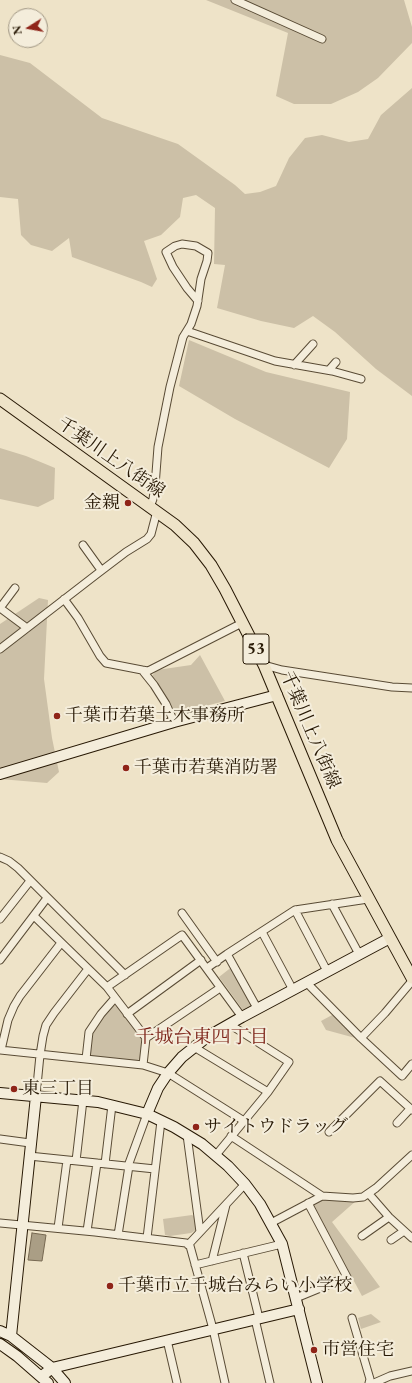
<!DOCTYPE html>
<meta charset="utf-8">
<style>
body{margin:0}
#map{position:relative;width:412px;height:1383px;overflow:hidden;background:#eee3c8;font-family:"EB Garamond",serif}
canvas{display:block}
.north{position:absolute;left:8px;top:8px;width:40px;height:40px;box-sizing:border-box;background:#f4eddb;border:1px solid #a29885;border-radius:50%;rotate:259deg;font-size:11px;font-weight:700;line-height:16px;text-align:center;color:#271804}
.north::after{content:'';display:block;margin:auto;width:14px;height:18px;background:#8f2418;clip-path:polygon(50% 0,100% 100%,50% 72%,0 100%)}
</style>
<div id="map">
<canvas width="412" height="1383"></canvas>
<div class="north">N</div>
</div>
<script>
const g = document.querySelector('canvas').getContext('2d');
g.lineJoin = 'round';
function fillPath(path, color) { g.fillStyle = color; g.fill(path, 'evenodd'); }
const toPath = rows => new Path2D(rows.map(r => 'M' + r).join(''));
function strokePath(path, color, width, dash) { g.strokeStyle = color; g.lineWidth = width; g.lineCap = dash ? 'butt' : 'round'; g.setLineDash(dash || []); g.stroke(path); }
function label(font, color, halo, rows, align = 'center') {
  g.font = font + ' "EB Garamond","Noto Serif JP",serif'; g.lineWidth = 4; g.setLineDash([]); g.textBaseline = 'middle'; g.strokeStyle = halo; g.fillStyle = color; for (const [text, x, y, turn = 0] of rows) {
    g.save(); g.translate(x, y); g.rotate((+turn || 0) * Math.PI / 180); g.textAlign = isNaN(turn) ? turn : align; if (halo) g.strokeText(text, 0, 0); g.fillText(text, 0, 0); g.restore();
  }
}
fillPath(toPath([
 [206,0,404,0,412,27,412,43,378,78,358,92,331,104,294,104,276,96,288,33],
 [0,55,30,63,102,118,178,144,235,185,245,194,260,192,276,186,289,158,305,138,322,135,349,142,368,139,381,115,412,88,412,396,376,369,335,332,313,316,294,328,261,321,217,308,225,265,214,264,215,208,196,195,183,198,180,217,161,235,144,241,157,279,152,287,141,282,72,257,69,238,52,251,31,245,21,235,18,199,0,197],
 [189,340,266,372,350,392,347,439,329,468,235,419,179,386],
 [0,448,26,456,55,468,54,499,38,507,0,499],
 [39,598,48,600,44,679,52,738,59,772,47,783,0,779,0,624],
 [200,655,225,701,174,714,151,677,157,670,191,665],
 [233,966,252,1003,252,1007,245,1011,243,1010,219,977],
 [116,1005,143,1041,141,1058,137,1061,92,1056,90,1053,93,1033,98,1024,112,1006],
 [334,1014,359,1039,326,1030,321,1021],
 [324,1199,357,1200,332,1222,380,1287,362,1296,314,1207,314,1204],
 [192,1215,195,1217,196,1230,191,1233,170,1236,165,1235,163,1219],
 [371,1314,381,1322,361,1329,358,1318]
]), '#ccc0a7');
const water = toPath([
 [32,1233,46,1235,42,1261,28,1260,32,1233]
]);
fillPath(water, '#aa9e85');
strokePath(water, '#766851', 1);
const street = toPath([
 [235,0,322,39],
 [187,331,275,361,332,371,361,379],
 [294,365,313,344],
 [329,370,336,362],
 [150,507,153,499,155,486,158,447,170,387,183,337,191,324,197,306,201,279,207,261,208,253,196,246,182,244,175,246,166,252,173,267,187,288,198,301],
 [83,545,101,570],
 [64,599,78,618,100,656,106,663,142,670,154,685,166,704,174,722],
 [0,608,27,628],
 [0,608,15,588],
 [0,649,97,574,126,552,147,539,151,534,157,511],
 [264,665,282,670,392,687,412,688],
 [142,670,148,671,242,623],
 [0,857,9,861,18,868,125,975],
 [332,904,359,954],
 [295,910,327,971],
 [182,913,217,962],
 [34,916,107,987,146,1038,143,1065],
 [0,919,30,881],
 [262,932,293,990],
 [227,954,257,1008],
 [0,960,47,898],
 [207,968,227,954,295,910,368,899],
 [306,982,361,1038,402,1076,412,1064],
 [107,987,182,935,242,1017],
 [127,1014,201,960],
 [146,1038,220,988],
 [361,1038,385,1013,412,981],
 [194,1047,268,1092],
 [0,1050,143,1065,168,1073,244,1121],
 [1,1050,8,1020,14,1006,20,996,61,943],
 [86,1059,89,1032,101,1014,115,998],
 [36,1096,40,1055,43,1036,46,1025,54,1013,88,969],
 [397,1123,410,1109],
 [329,1132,380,1081,412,1110],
 [187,1135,200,1232],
 [231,1136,322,1196],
 [0,1139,30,1143],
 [216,1155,268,1092,289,1062,229,1024],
 [29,1156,155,1169],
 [76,1161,83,1100],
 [105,1164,112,1105],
 [128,1166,147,1114],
 [369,1194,389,1217,412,1238],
 [0,1223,95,1232,186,1243,190,1246,213,1329,225,1383],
 [271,1223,322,1196,353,1198,363,1197,376,1188,412,1155],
 [58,1228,67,1160],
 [87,1231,97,1163],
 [118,1235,129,1166],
 [362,1236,389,1217],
 [147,1238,161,1121],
 [391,1240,404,1231],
 [188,1245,245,1184],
 [243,1253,259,1318],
 [212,1261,226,1205],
 [195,1265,282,1244],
 [296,1298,347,1277,308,1203],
 [352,1318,370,1379,369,1383],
 [255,1319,270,1383],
 [167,1340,177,1383],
 [374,1383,390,1376,412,1371]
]);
const secondary = toPath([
 [0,774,174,722,277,695],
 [0,1093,98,1102,147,1114,174,1127,202,1144,228,1166,245,1184,260,1204,282,1244,317,1383],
 [147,1114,158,1088,168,1073,182,1057,207,1037,242,1017,390,938],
 [0,1331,11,1336,52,1368,65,1383],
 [11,1336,36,1096],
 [0,1344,17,1356,48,1383],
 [42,1376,52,1368,299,1309]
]);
const primary = toPath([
 [0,399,175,525,194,543,211,565,225,589,264,665,337,840,412,978]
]);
strokePath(street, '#594b35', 9);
strokePath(secondary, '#271804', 12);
strokePath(primary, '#271804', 13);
strokePath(street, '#f4eddb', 7);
strokePath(secondary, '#f4eddb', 10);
strokePath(primary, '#eee3c8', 11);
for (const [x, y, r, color] of [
 [128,503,4,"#8f2418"],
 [57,716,4,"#8f2418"],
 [126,768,4,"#8f2418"],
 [14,1089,4,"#8f2418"],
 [196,1127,4,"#8f2418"],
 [110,1286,4,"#8f2418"],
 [314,1350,4,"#8f2418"]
]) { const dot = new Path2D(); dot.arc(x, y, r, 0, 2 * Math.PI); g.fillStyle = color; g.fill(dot); strokePath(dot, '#f4eddb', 1.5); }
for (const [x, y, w] of [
 [256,649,26]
]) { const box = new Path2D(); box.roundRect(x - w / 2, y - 15, w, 30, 3); g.fillStyle = '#f4eddb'; g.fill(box); strokePath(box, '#271804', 1); }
label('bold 17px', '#271804', null, [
 ["53",256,649]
]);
label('18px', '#271804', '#f4eddb', [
 ["千葉川上八街線",111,458,35],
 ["千葉川上八街線",310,730,67]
]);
label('18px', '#271804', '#f4eddb', [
 ["金親",120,503,"right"],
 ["千葉市若葉土木事務所",65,716],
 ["千葉市若葉消防署",134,768],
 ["東三丁目",22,1089],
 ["サイトウドラッグ",204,1127],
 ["千葉市立千城台みらい小学校",118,1286],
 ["市営住宅",322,1350]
], 'left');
label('19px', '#7a1f14', '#f4eddb', [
 ["千城台東四丁目",202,1038]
]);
</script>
